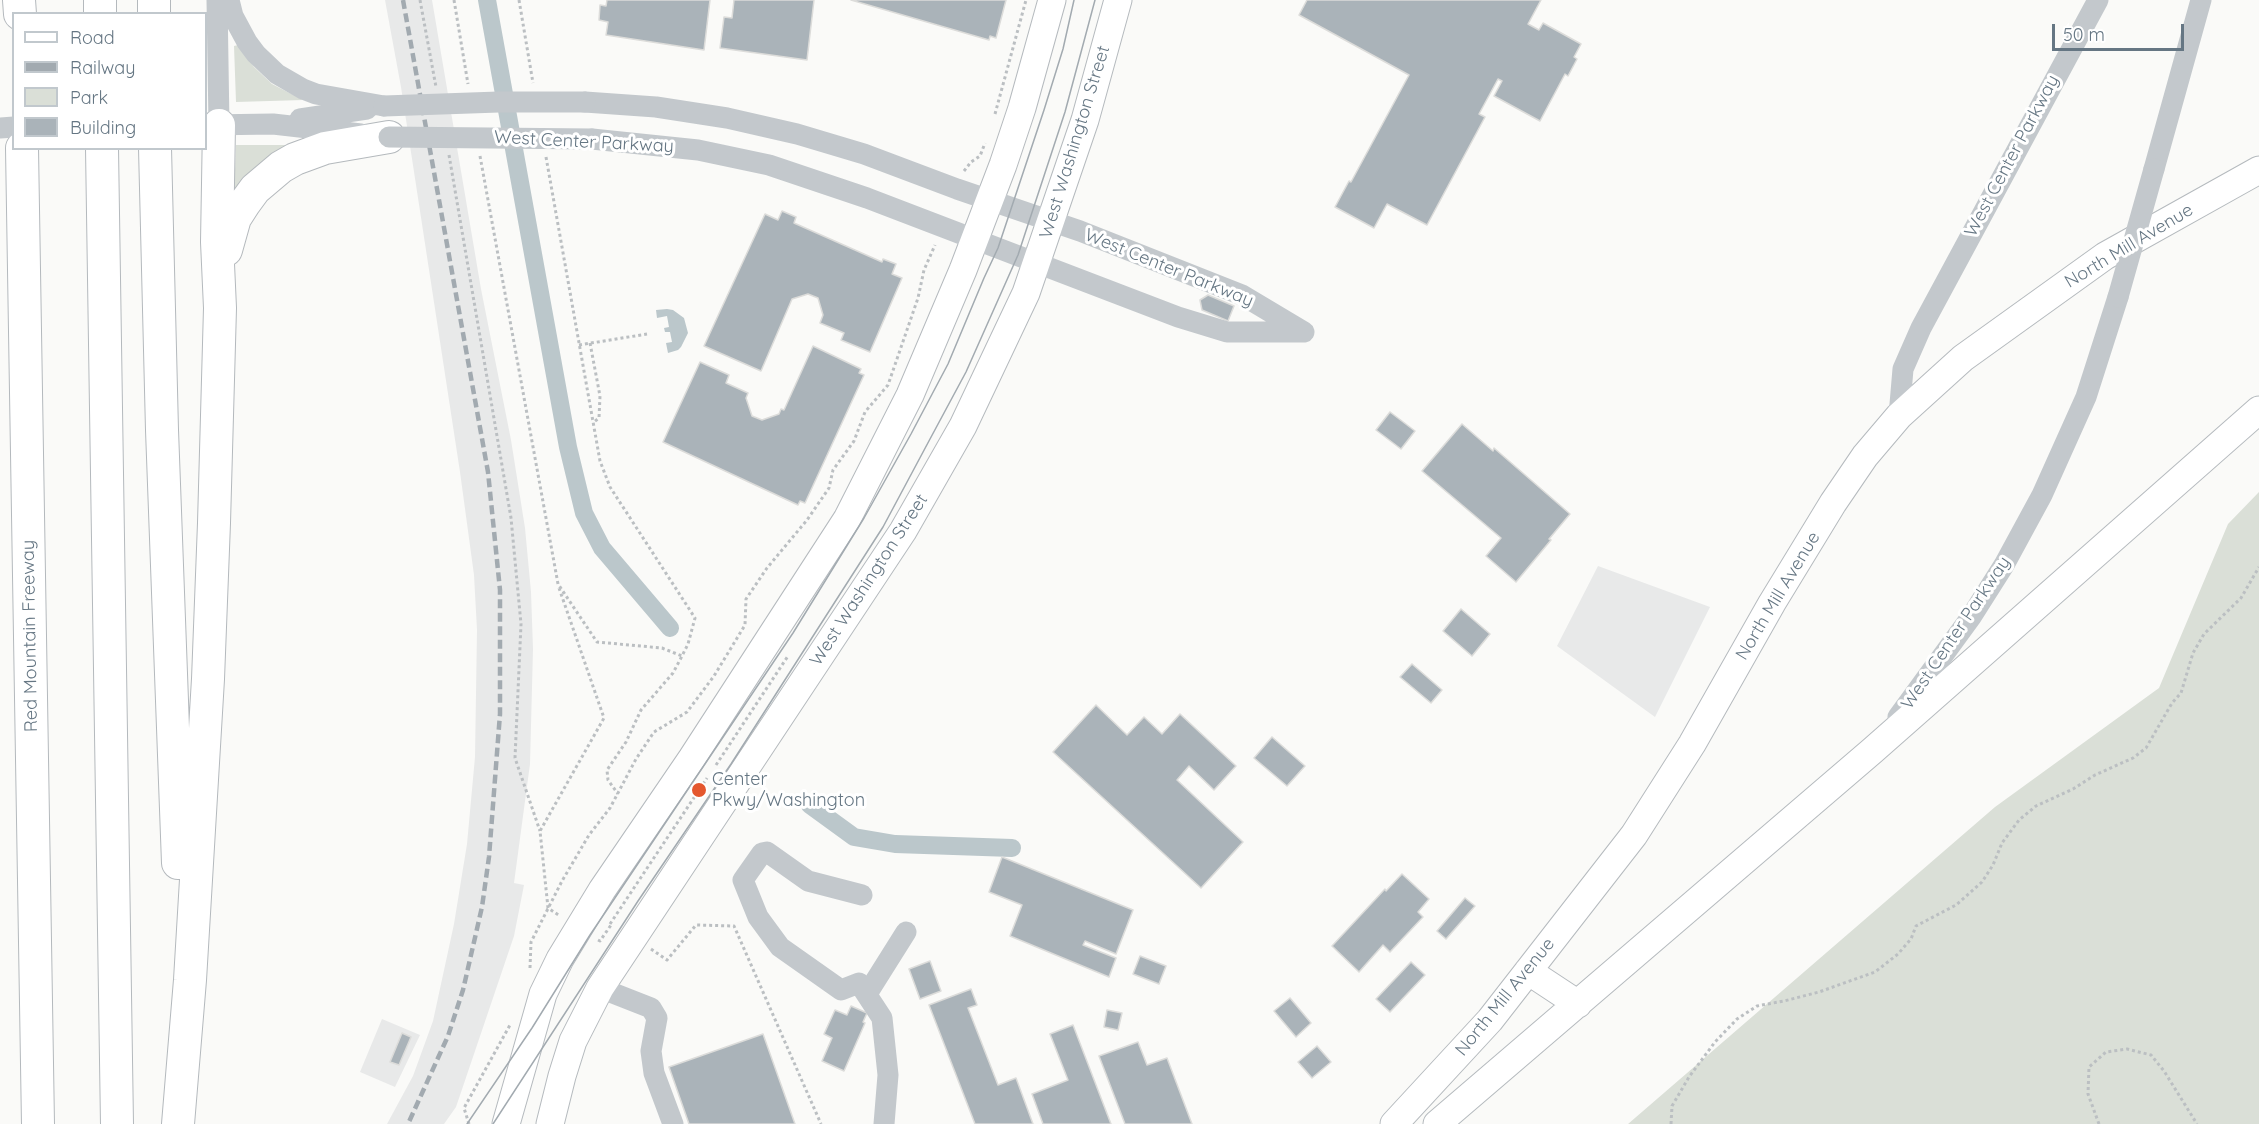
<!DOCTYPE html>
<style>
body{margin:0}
#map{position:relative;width:2259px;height:1124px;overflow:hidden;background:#fafaf8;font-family:Quicksand,sans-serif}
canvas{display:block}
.legend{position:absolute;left:12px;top:12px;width:195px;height:138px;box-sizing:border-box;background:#fff;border:2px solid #c1c8cd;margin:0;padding:8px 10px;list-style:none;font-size:18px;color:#657683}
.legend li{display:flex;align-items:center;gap:12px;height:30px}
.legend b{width:30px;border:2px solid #c1c8cd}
.scale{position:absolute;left:2052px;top:24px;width:132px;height:27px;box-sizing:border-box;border:3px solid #657683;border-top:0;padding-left:8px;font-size:18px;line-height:21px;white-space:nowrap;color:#657683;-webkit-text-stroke:4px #fff;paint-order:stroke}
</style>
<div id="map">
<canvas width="2259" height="1124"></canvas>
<ul class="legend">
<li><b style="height:8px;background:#fff"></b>Road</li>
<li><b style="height:8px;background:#a2aab0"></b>Railway</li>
<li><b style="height:16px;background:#dadfd7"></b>Park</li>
<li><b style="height:16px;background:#aab3b9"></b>Building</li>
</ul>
<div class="scale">50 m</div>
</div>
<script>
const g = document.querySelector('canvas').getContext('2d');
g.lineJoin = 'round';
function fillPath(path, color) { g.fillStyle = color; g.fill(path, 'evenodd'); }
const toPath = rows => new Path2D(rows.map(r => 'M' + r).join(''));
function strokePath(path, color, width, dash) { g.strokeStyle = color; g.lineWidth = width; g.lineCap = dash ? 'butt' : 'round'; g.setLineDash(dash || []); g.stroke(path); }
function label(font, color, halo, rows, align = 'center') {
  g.font = font + ' Quicksand,sans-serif'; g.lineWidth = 6; g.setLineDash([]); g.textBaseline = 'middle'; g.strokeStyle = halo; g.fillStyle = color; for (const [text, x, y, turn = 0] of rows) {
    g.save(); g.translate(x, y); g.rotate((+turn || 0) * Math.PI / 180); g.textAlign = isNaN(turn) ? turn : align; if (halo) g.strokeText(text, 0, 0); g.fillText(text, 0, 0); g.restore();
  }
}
fillPath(toPath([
 [385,0,432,0,481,289,511,440,525,528,531,592,533,649,530,764,514,883,524,885,514,936,456,1107,444,1124,387,1124,413,1076,433,1021,454,924,467,844,475,757,477,630,474,575,460,472,401,87],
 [1598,566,1710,607,1655,717,1557,646],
 [382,1019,420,1035,395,1087,360,1072]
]), '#e8e9e9');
fillPath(toPath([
 [238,45,254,67,272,84,303,100,236,102,234,46],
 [236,145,299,145,234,195],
 [2259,492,2259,1124,1628,1124,1995,807,2159,688,2228,524]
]), '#dadfd7');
fillPath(toPath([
 [667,309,673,310,684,318,688,333,681,347,678,350,668,353,666,343,672,342,670,332,665,332,664,328,669,327,667,316,657,318,656,310]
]), '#bbc7cb');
strokePath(toPath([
 [487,0,568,447,584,513,602,548,670,628],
 [810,805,854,837,895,844,1012,848]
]), '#bbc7cb', 18);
const building = toPath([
 [607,0,710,0,704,50,606,35,608,22,599,20,600,5,606,6,607,0],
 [734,0,814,0,807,60,720,48,724,17,732,18,734,0],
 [851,0,1006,0,996,38,990,36,989,40,851,0],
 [1307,0,1541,0,1528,24,1539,30,1543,23,1581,44,1574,57,1577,59,1568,76,1565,74,1540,121,1494,96,1502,81,1498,79,1479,114,1485,117,1427,225,1387,204,1374,228,1335,207,1349,181,1351,182,1409,75,1299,15,1307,0],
 [782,211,796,217,794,223,882,262,883,259,896,264,892,274,902,278,870,352,841,340,844,333,820,323,823,315,818,298,808,294,792,299,761,371,704,346,765,214,778,220,782,211],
 [1208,295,1234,306,1228,321,1202,310,1200,300,1208,295],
 [813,346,861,369,859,373,864,375,805,503,800,501,798,505,663,442,700,362,729,375,726,383,748,393,746,398,752,416,762,420,779,414,781,409,784,410,813,346],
 [1390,412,1415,431,1401,449,1376,430,1390,412],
 [1462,424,1493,451,1494,448,1570,514,1549,539,1551,540,1516,582,1486,556,1501,538,1422,471,1462,424],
 [1461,609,1490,634,1472,656,1443,631,1461,609],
 [1412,664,1442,690,1431,703,1400,677,1412,664],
 [1096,705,1127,735,1144,717,1162,734,1180,714,1236,766,1214,790,1189,766,1177,780,1243,842,1201,888,1053,752,1096,705],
 [1272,737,1305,766,1287,786,1254,758,1272,737],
 [1002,857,1133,910,1116,954,1085,941,1083,945,1116,958,1109,977,1010,936,1022,905,989,892,1002,857],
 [1402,874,1429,899,1418,912,1423,917,1390,952,1383,945,1359,972,1332,946,1385,889,1386,891,1402,874],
 [1465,898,1475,906,1446,939,1437,931,1465,898],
 [1140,956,1166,966,1159,984,1133,974,1140,956],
 [930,961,941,991,920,999,909,969,930,961],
 [1411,962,1425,975,1390,1012,1376,999,1411,962],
 [971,989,977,1005,968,1008,998,1085,1016,1078,1033,1124,975,1124,929,1005,971,989],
 [1290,998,1311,1023,1296,1037,1274,1011,1290,998],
 [851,1006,867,1013,863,1022,865,1023,844,1071,822,1061,832,1038,824,1034,835,1010,847,1015,851,1006],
 [1107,1010,1122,1013,1118,1030,1104,1027,1107,1010],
 [1073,1025,1111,1124,1043,1124,1032,1094,1068,1080,1050,1034,1073,1025],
 [402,1033,411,1037,399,1065,390,1062,402,1033],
 [763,1034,795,1124,689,1124,669,1067,763,1034],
 [1138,1042,1147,1065,1167,1058,1192,1124,1125,1124,1099,1056,1138,1042],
 [1317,1046,1331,1062,1312,1078,1298,1062,1317,1046]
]);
fillPath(building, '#aab3b9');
strokePath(building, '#dcdcda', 1.5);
const major = toPath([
 [1528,971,1578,1004],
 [506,1124,543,994,560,959,602,890,692,758,847,519,910,395,963,270,1003,165,1022,108,1052,0],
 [550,1124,562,1076,573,1041,600,988,903,531,963,426,1026,293,1085,120,1118,0],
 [1394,1124,1490,1020,1634,835,1692,744,1772,603,1833,503,1865,456,1899,416,1963,358,2105,256,2259,170],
 [1437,1124,1872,751,2259,410]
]);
const highway = toPath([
 [19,0,20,14],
 [100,0,100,14],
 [154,0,154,14],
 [22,148,38,1124],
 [102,148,117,1124],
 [155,148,162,430,178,863],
 [226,250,235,218,244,204,255,189,281,167,295,159,325,148,389,137],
 [178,1124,190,980,208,679,214,523,220,308,217,242,219,125]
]);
strokePath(major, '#b5babe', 29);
strokePath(highway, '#b4b9bd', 34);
strokePath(toPath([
 [420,0,436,87],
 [454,0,468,84],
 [519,0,533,83],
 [995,114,1026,0],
 [449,155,511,518,521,624,515,758,540,831],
 [480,156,558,584,597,642,662,648,682,656],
 [546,157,600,461,610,487,695,618,688,644,682,656,673,673,641,710,626,742,607,770,608,780,618,794],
 [964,171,971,162,980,156,985,143],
 [590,343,600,396,599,418,594,422],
 [579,345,647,334],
 [559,588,604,718,540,831,548,908,560,916],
 [716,765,788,656],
 [610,924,707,778],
 [598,940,600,941,611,925],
 [651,949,667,960,696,925,734,926,821,1124],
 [530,968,531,942,562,881,589,835,610,808,636,759,654,732,687,712,714,676,745,625,746,599,767,568,807,520,829,488,833,470,854,441,865,412,888,385,918,298,924,270,935,245],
 [469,1124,464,1108,510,1025],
 [1671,1124,1672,1106,1689,1077,1715,1042,1737,1019,1757,1006,1784,1001,1819,992,1875,972,1898,954,1911,939,1916,926,1956,905,1982,882,1993,865,2002,843,2019,820,2036,806,2073,789,2095,775,2133,758,2146,748,2172,703,2181,693,2193,653,2204,634,2241,598,2259,567],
 [2099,1124,2088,1094,2089,1067,2106,1052,2127,1049,2151,1055,2164,1071,2197,1124]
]), '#bbbfc2', 3, [3, 3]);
strokePath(toPath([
 [217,0,219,125],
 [229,0,233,16,247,42,256,54,277,74,303,89,316,94,384,106],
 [585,102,656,107,727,118,797,134,864,154,957,189,1080,231,1242,295,1304,332],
 [300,119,367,109],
 [207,125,273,124,361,134],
 [0,128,14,127],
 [592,139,698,150,769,165,867,198,1178,317,1227,332,1303,332],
 [2154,169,2201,0],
 [1899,416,1903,369,1921,328,2098,0],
 [1898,717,1971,617,2004,565,2042,495,2086,397,2118,297],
 [862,895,808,881,767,852,762,853,743,880,758,917,780,947,841,990,859,983,882,1018,888,1075,884,1124],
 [600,988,651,1008,657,1018,651,1051,654,1073,673,1124],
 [867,994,906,932]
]), '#c3c8cc', 21);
strokePath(major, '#fff', 27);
strokePath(highway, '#fff', 32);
strokePath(toPath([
 [467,1124,532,1028,590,935,793,633,864,518,911,434,948,364,984,278,998,248,1044,110,1063,49,1074,0],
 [493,1124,638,901,731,764,883,527,930,439,966,372,1018,255,1065,112,1095,0]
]), '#a2aab0', 1.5);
strokePath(toPath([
 [403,0,488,472,500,590,500,714,489,857,482,907,463,990,448,1036,408,1124]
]), '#a2aab0', 4.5, [9, 4.5]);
strokePath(toPath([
 [384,106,499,102,585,102],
 [389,137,592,139],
 [2118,297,2154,169]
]), '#c3c8cc', 21);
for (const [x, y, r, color] of [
 [699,790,8,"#e4572e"]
]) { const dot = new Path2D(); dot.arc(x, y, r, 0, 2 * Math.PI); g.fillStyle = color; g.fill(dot); strokePath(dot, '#fff', 2); }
label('18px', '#657683', '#fff', [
 ["West Center Parkway",584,142,3],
 ["West Washington Street",1075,142,-73],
 ["West Center Parkway",2012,156,-62],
 ["North Mill Avenue",2129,246,-31],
 ["West Center Parkway",1169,268,22],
 ["West Washington Street",869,580,-57],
 ["North Mill Avenue",1778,596,-59],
 ["West Center Parkway",1956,633,-56],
 ["Red Mountain Freeway",30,636,-91],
 ["North Mill Avenue",1505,997,-51]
]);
label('18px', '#657683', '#fff', [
 ["Center",712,780],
 ["Pkwy/Washington",712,801]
], 'left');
</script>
